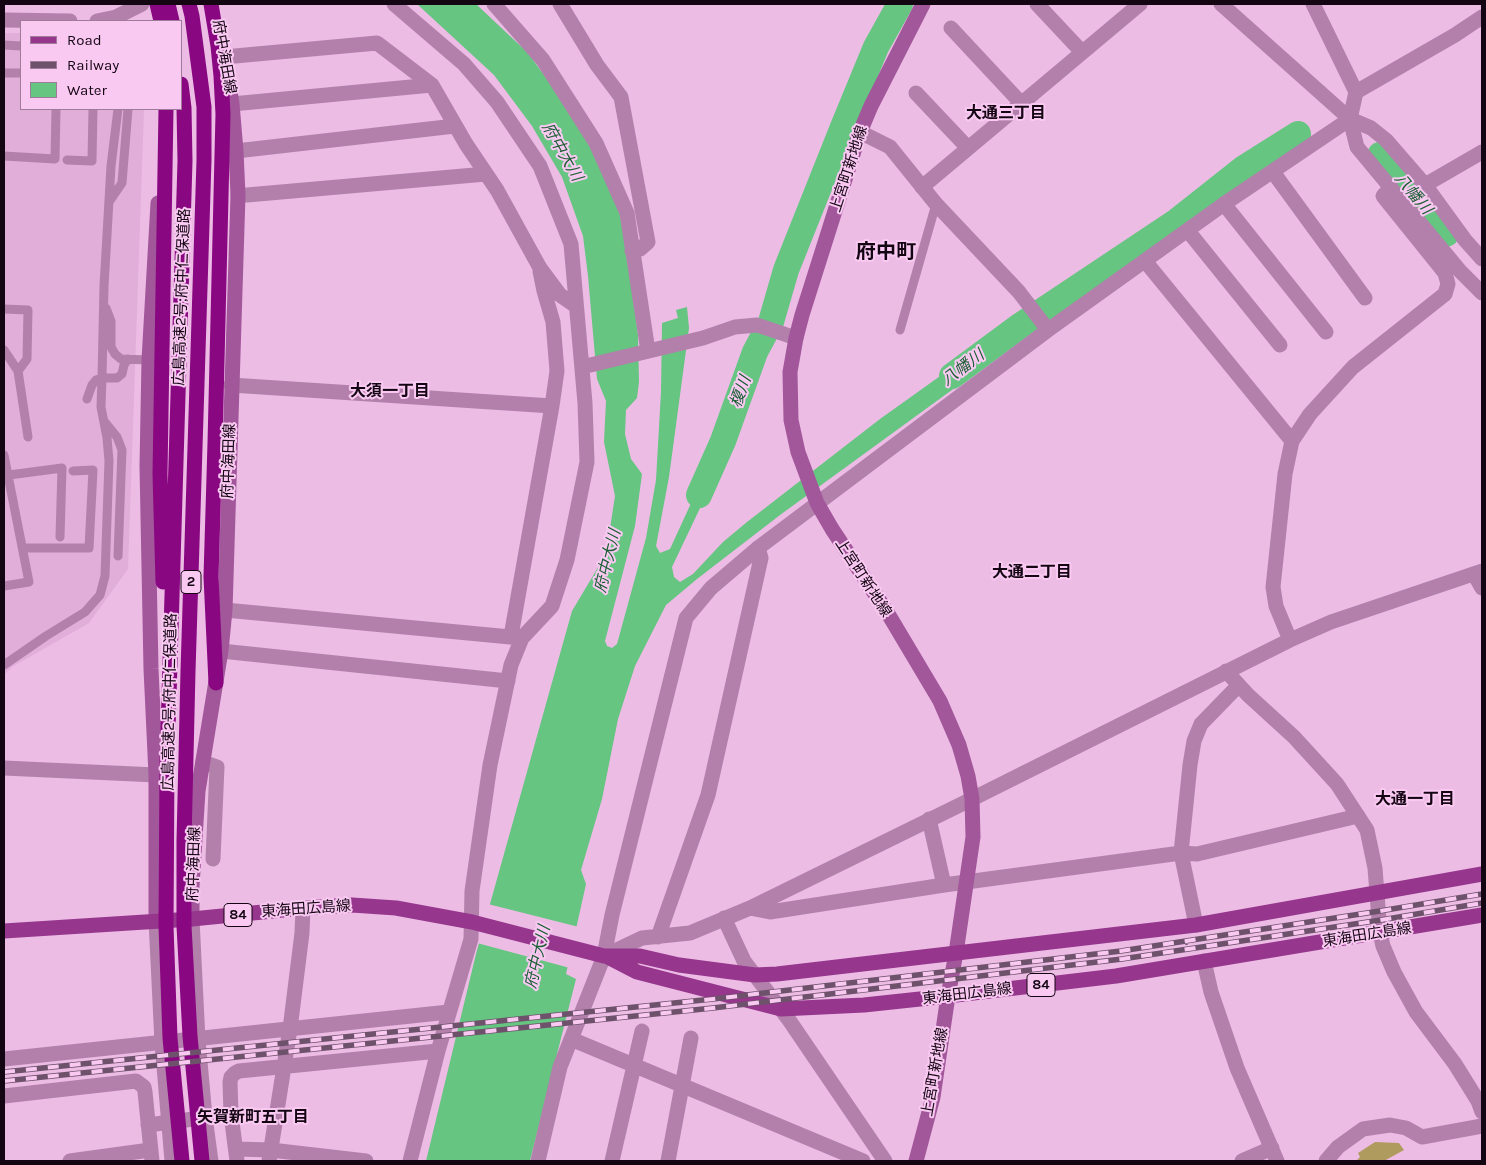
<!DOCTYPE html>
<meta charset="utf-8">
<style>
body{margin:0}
#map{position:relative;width:1486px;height:1165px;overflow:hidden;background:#ecbce5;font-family:Karla,sans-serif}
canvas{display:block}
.frame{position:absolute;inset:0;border:5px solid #140513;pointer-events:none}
.legend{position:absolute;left:20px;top:20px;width:162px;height:90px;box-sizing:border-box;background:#f9c9f2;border:1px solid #9d7b99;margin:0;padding:6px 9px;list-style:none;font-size:15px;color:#140513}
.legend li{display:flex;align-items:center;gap:10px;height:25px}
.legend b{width:25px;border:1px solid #9d7b99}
</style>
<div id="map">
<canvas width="1486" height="1165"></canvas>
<div class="frame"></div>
<ul class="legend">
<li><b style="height:6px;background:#96368d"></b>Road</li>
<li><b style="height:6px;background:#6e516b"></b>Railway</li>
<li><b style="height:14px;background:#65c581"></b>Water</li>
</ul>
</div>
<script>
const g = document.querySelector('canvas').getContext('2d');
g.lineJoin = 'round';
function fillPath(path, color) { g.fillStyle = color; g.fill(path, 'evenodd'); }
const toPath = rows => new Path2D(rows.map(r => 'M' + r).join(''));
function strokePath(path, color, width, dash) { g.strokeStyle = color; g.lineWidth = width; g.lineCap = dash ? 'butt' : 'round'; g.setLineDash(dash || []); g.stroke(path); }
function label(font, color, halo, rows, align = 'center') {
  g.font = font + ' Karla,"Noto Sans JP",sans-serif'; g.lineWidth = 4; g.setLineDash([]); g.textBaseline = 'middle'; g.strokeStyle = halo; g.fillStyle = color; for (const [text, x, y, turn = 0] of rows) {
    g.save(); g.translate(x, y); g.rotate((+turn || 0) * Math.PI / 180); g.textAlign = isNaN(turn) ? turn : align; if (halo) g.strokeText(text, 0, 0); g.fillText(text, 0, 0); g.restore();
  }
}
fillPath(toPath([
 [4,33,21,33,21,109,144,109,128,569,89,623,12,667,4,675]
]), '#e1add9');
fillPath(toPath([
 [1375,1142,1399,1143,1404,1150,1384,1161,1356,1161,1360,1157,1358,1153]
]), '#b09b5f');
fillPath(toPath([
 [417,4,476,4,528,53,574,116,599,158,623,216,638,335,639,382,637,398,626,410,625,434,631,459,642,474,635,526,605,641,607,646,612,648,617,644,646,538,656,480,661,392,662,323,678,318,676,310,687,307,689,328,669,477,656,546,660,553,670,549,710,462,721,464,672,567,674,577,680,582,693,574,723,542,747,522,880,419,978,349,989,363,780,515,697,579,666,605,635,666,618,719,602,799,581,870,586,884,566,974,576,979,530,1161,426,1161,476,954,572,611,606,554,615,496,604,442,606,401,597,379,588,276,583,236,562,177,532,126,494,75]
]), '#65c581');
fillPath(toPath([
 [488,904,579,927,570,968,477,943]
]), '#ecbce5');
strokePath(toPath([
 [1380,155,1395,168,1446,234],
 [952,376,1021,325,1177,221,1244,168,1298,134],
 [699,495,723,441,755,352,771,322,786,270,843,127,876,47,900,4]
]), '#65c581', 26);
strokePath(toPath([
 [1186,939,1187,951]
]), '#795b75', 2.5, [1, 4]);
strokePath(toPath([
 [4,45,21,46],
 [4,73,21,73],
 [4,156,55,159,56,109],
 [67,160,92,161,93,109],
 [109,202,122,183,128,109],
 [106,308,111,321,111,347,115,354,121,359,149,360],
 [4,309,28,310,27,359,18,371],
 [900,330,936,204],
 [4,350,18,371,28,437],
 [87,399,92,385,96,380,102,378,117,378,122,374,124,365,128,359],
 [104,421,117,437,122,450,118,556],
 [4,455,29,582,4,586],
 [9,475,62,468,60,537],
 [23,548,89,548,93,470,73,471],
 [4,665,46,636,85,612,100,595,105,576,109,461,107,438,101,407,102,378,104,286,111,166,118,109]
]), '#b380ac', 9);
strokePath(toPath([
 [394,4,464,64,497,102,540,166,571,244,585,403,587,462,567,560,552,606,522,638,511,665,490,765,472,891,471,939,438,1051,410,1161],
 [494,4,543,60,596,143,627,213,648,351],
 [560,4,597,65,621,97,648,242,640,249,632,251],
 [1037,4,1082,52],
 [1313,4,1356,92,1350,119,1357,147,1460,271,1482,293],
 [951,28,1021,103],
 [224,57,377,43,432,85],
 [1356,92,1455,35,1482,17],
 [916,93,968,148],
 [232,104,432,85,466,144,497,190,540,268,560,295,576,306],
 [1350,119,1371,128,1386,140,1425,185,1465,240,1482,259],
 [236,151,455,126],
 [1273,172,1365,298],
 [1425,185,1482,152],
 [922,187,1140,4],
 [238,195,247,195,486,174],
 [1224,204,1326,332],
 [1188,231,1280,345],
 [1145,261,1292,441],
 [582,367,703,338,735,327,757,325,796,338],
 [231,385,552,406],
 [1474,574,1482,588],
 [225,610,521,638],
 [511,636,552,406,557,371,553,322,544,291,540,271],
 [1290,640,1276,606,1273,587,1285,474,1292,441,1310,414,1353,367,1445,294,1448,284,1445,273,1383,196,1391,187],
 [221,651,508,681],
 [1226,671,1248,695,1294,737,1337,784,1367,830,1375,868,1380,933,1383,946,1394,972,1416,1012,1455,1064,1478,1101,1482,1112],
 [203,762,217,767,213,859],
 [4,768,156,775],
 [929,819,944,885],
 [750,908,770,912,944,885,1181,853,1197,854,1358,816],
 [724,918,744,961,789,1020,885,1161],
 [1196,925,1181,853,1190,765,1194,741,1201,724,1239,685],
 [658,937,708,795,761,558,758,548],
 [1204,961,1211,992,1237,1068,1277,1161],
 [571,1039,863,1161],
 [4,1059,449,1012],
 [4,1096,136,1081,144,1087,145,1092,152,1161],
 [148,1125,231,1114],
 [236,1149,271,1150,366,1161],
 [70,1161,150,1150],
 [237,1161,231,1114,230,1082,231,1077,235,1073,239,1071,438,1051],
 [269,1161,290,1029,302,933,303,908],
 [538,1161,560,1067,604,956,642,938,690,933,750,908,972,799,1290,640,1331,622,1482,571],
 [612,1161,642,1031],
 [668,1161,691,1038],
 [1242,1161,1272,1148],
 [1326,1161,1338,1147,1363,1129,1390,1125,1406,1128,1422,1137,1482,1126]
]), '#b380ac', 15);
strokePath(toPath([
 [4,20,70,21],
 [97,21,116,17,142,4],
 [860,132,890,147,936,204,1019,292,1048,330],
 [192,919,198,1040,205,1117,211,1161],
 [156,921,162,1043,172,1161],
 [604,956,612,915,686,618,711,588,758,548,1048,330,1224,204,1350,119,1221,4]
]), '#b380ac', 15);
strokePath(toPath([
 [192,919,192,886,198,791,221,651,225,610,238,195,236,151,232,104,226,66],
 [156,921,156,775,151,669,147,466,149,360,158,203],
 [916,1161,933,1097,948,996,956,953,973,837,972,799,968,776,959,745,940,701,887,612,832,529,817,503,798,452,791,420,790,372,796,338,802,315,860,132,871,106,923,4]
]), '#a3579b', 15);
strokePath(toPath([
 [4,931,192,919,303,908,352,905,396,908,472,922,604,956,640,956,679,965,755,975,777,974,1196,925,1482,874],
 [608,957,637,972,781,1009,864,1005,948,996,1116,976,1482,915]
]), '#96368d', 15);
strokePath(toPath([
 [157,4,161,21],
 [168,4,172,21],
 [189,4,192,16,204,107,204,160,188,671,184,841,184,926,190,1036,202,1161],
 [211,4,218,46,221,76,223,114,215,443,211,577,216,683],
 [181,84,184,108,185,161,167,763,166,926,170,1038,182,1161],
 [163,582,160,474,166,109]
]), '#890781', 15);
const rail = toPath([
 [4,1072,713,999,1121,951,1380,911,1482,894],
 [4,1081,713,1008,1122,959,1381,920,1482,903]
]);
strokePath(rail, '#6e516b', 5.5);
strokePath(rail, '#f9c9f2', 4, [11]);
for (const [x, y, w] of [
 [191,582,20],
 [238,915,28],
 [1041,985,28]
]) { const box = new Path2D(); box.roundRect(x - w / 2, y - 11.5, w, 23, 4); g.fillStyle = '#f9c9f2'; g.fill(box); strokePath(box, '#140513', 1); }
label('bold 14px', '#140513', null, [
 ["2",191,582],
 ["84",238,915],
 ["84",1041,985]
]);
label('15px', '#140513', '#f9c9f2', [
 ["府中海田線",224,57,80],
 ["上宮町新地線",849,169,-72],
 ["広島高速2号;府中仁保道路",182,297,-88],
 ["府中海田線",229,461,-88],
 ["上宮町新地線",863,578,57],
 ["広島高速2号;府中仁保道路",170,702,-89],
 ["府中海田線",194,864,-88],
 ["東海田広島線",306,909,-4],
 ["東海田広島線",1367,935,-9],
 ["東海田広島線",967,994,-7],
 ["上宮町新地線",935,1072,-80]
]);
label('bold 16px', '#140513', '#f9c9f2', [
 ["大通三丁目",1006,113],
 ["大須一丁目",390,391],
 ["大通二丁目",1032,572],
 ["大通一丁目",1415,799],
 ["矢賀新町五丁目",253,1117]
]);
label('italic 16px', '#1b5f33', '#f9c9f2', [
 ["府中大川",562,152,60],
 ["八幡川",1413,194,50],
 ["八幡川",963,368,-37],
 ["榎川",741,392,-70],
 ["府中大川",608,561,-76],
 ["府中大川",538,957,-77]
]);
label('bold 20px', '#140513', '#f9c9f2', [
 ["府中町",886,252]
]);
</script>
